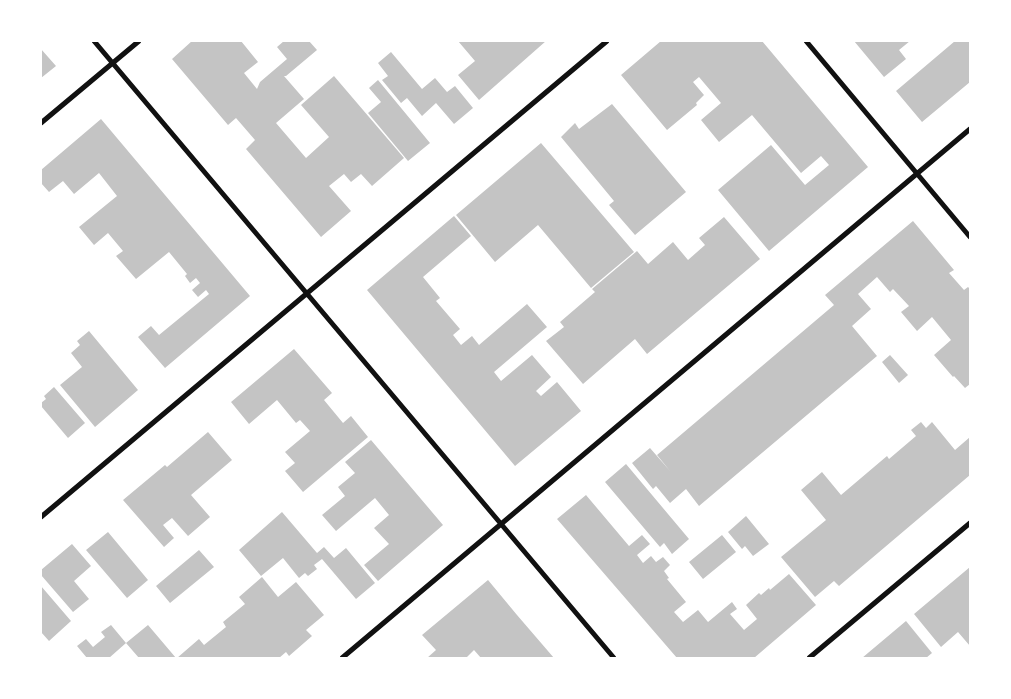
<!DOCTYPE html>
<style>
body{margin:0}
#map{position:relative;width:1011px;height:699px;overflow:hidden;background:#fff;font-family:Manrope,sans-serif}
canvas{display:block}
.frame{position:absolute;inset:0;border:42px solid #fff;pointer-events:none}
</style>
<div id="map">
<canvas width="1011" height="699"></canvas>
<div class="frame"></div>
</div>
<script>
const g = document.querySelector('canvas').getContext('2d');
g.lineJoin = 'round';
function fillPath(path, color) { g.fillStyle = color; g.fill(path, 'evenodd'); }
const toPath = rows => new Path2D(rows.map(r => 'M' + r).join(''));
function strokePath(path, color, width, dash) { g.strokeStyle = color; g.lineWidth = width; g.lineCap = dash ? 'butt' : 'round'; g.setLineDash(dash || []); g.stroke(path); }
fillPath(toPath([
 [192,41,241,41,258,62,244,73,257,89,260,82,287,59,277,47,284,41,309,41,317,50,286,76,284,76,304,99,276,123,306,158,329,137,301,105,334,76,404,158,372,186,361,174,351,182,344,174,329,186,351,211,321,237,246,149,255,140,236,118,228,125,172,59],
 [458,41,546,41,479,100,458,75,475,61],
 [661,41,762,41,868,167,769,251,718,190,771,145,805,185,829,165,821,156,801,173,752,115,719,142,701,120,721,103,699,77,693,82,704,95,696,103,697,105,667,130,621,75],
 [854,41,910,41,899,50,906,59,884,77],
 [955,41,970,41,970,82,922,122,896,91],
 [41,49,56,66,41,78],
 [391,52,422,89,435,78,447,92,455,86,473,108,454,124,436,103,422,116,407,98,401,103,382,80,388,76,378,63],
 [378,80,430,143,408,161,368,113,381,102,369,88],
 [612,104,686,192,635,235,609,205,614,201,561,137,575,123,579,129],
 [101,119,250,296,165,368,138,337,151,326,159,335,209,294,206,290,198,297,192,290,200,283,196,278,190,283,185,276,187,274,169,252,136,279,116,256,123,251,108,233,94,245,79,227,117,196,99,173,74,194,63,181,49,192,41,183,41,170],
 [541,143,634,252,591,288,538,225,495,262,456,215],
 [454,216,471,236,423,277,440,298,436,301,460,329,453,335,461,345,472,336,479,345,527,304,547,327,494,372,501,381,532,355,551,377,536,391,541,396,557,382,581,411,515,466,367,290],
 [724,217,760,259,647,354,635,339,583,384,546,341,564,327,560,322,595,292,592,289,637,251,648,264,673,242,688,260,705,245,699,238],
 [913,221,954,270,949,273,964,290,968,287,970,289,970,384,965,388,954,376,953,377,934,355,951,340,932,317,917,331,901,312,909,306,893,289,890,292,877,277,858,294,871,309,852,326,877,356,699,506,686,489,670,503,656,486,653,489,632,463,650,448,670,471,657,455,834,305,825,295],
 [89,331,138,390,95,427,60,385,82,367,71,353,80,345,77,341],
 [294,349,332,393,324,400,343,423,351,416,368,437,303,492,285,471,295,463,285,452,310,431,300,420,296,423,277,400,249,424,231,402],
 [890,355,908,375,899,383,882,362],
 [54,387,85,423,68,438,41,406,41,403,46,399,44,396],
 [921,422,926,428,932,422,955,450,970,437,970,475,839,586,834,581,815,597,781,557,826,520,801,490,822,472,841,495,887,456,889,459,916,436,911,430],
 [208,432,232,460,191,495,210,517,188,536,172,518,163,525,174,538,164,547,123,500,165,465,167,467],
 [371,440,443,525,378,581,364,565,389,544,374,528,389,515,375,498,336,531,322,515,345,496,338,487,355,473,345,462],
 [626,464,689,539,672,554,664,543,660,547,605,482],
 [586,495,629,546,642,535,650,544,637,555,643,563,651,556,656,562,663,557,670,565,664,571,669,578,667,579,686,602,674,612,683,622,698,610,708,622,732,602,737,609,730,614,744,630,757,619,746,605,759,593,761,595,769,588,770,590,789,574,816,605,754,658,677,658,557,519],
 [282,512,317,553,324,547,334,558,346,548,375,583,356,599,322,559,314,565,317,569,308,576,305,573,299,578,283,558,261,576,239,550],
 [746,516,769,544,753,556,745,546,742,549,728,532],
 [108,532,148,580,127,598,86,550],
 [722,535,736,552,703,579,689,562],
 [72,544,91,566,74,581,89,599,73,612,41,575,41,570],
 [199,550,214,567,170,603,156,586],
 [970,567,970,646,958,632,941,647,914,614],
 [262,577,278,597,296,582,324,615,306,630,312,636,289,656,286,652,279,658,177,658,199,639,204,645,226,627,223,622,245,604,239,597],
 [488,580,517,615,554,658,481,658,474,650,466,658,427,658,436,650,422,635],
 [41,586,71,621,49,641,41,632],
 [906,621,932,653,926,658,862,658],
 [111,625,126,643,109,658,87,658,77,646,86,639,93,647,105,637,101,632],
 [148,625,176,658,139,658,126,643]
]), '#c4c4c4');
strokePath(toPath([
 [94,41,614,658],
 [806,41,970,237],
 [41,123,139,41],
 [41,517,607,41],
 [342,658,970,129],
 [809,658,970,523]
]), '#111', 5);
</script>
